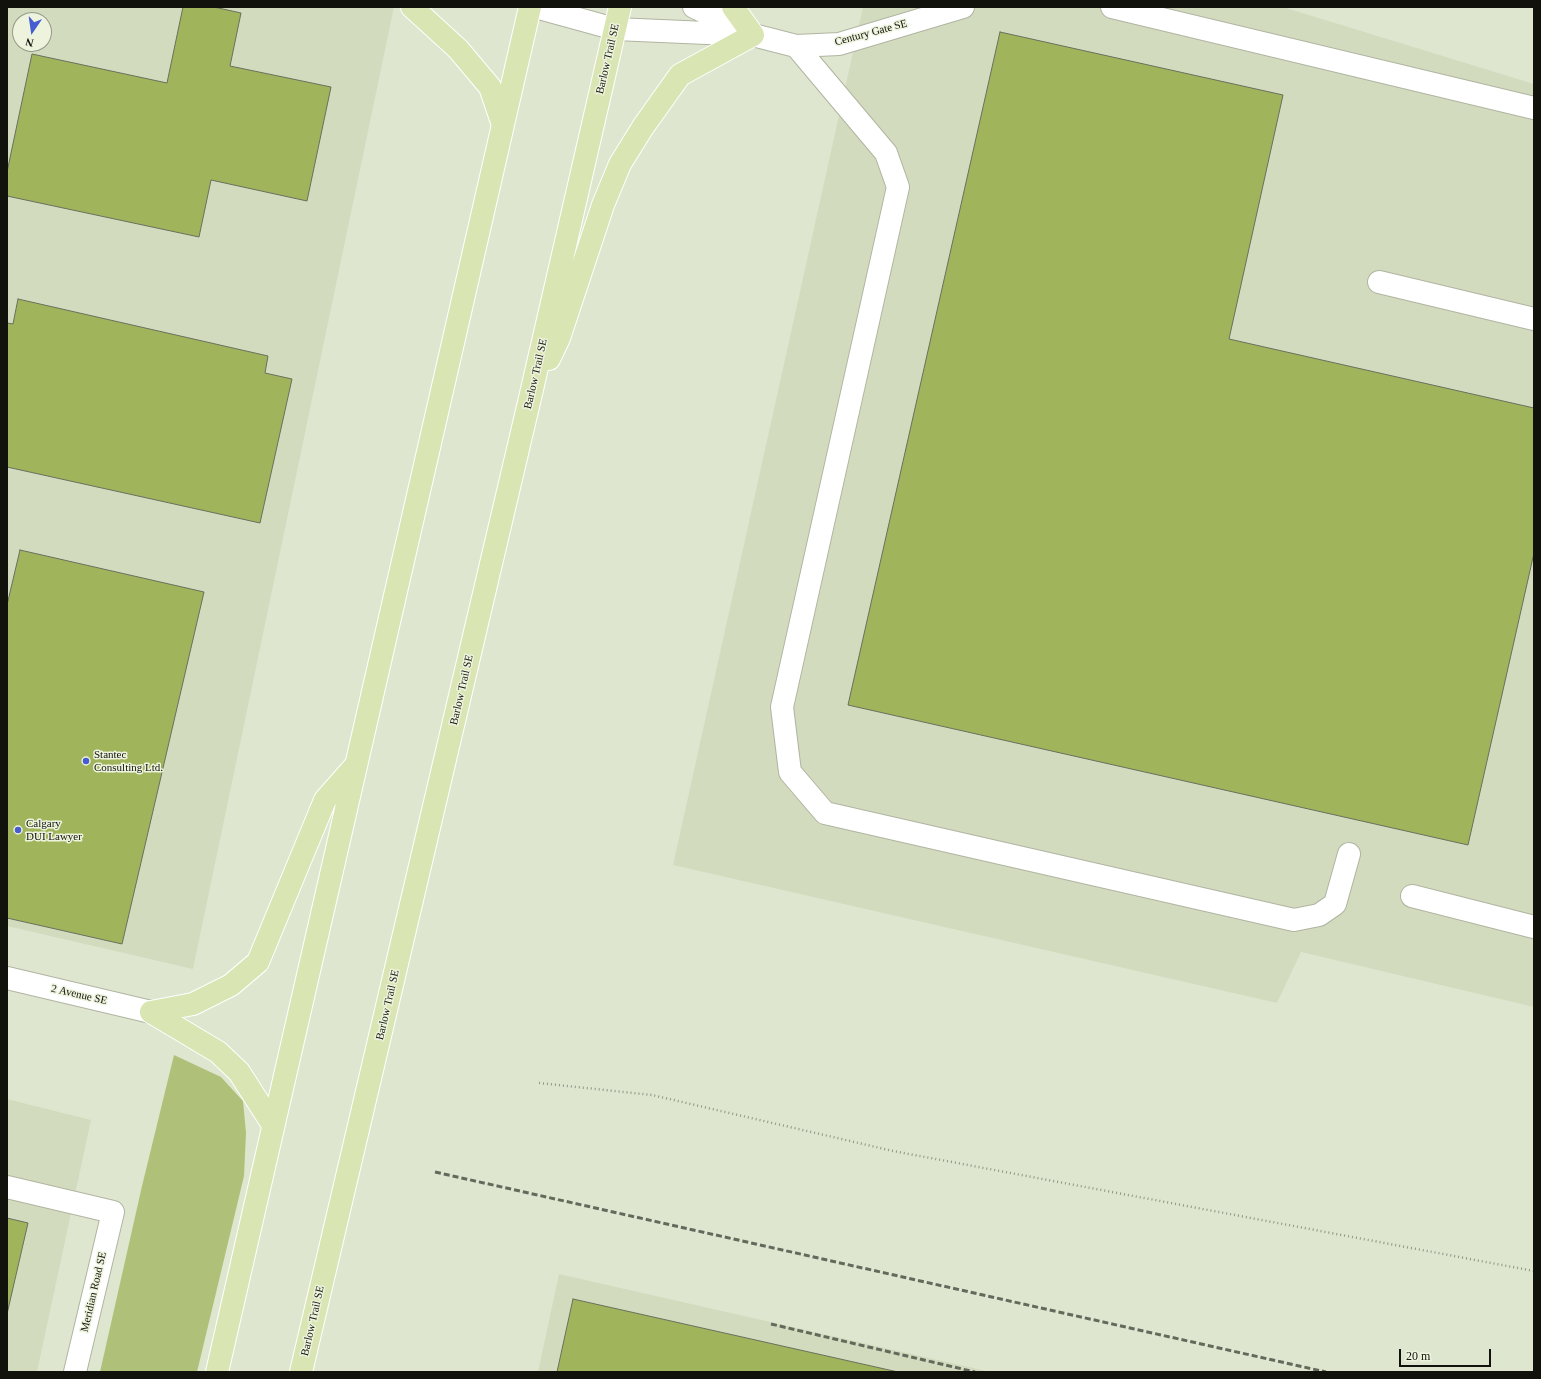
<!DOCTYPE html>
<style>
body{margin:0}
#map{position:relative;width:1541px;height:1379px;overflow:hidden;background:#dfe6d0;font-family:"Times New Roman",serif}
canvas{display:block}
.frame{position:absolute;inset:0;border:8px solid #10120b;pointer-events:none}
.north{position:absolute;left:12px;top:12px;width:40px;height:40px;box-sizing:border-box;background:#edf3dd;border:1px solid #959989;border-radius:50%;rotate:193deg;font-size:11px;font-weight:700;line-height:16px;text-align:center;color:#10120b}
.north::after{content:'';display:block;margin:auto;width:14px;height:18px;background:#455dd1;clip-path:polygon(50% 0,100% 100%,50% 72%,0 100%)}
.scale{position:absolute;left:1399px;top:1349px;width:92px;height:18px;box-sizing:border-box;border:2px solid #10120b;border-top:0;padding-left:5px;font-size:12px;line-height:14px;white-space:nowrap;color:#10120b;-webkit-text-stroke:3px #edf3dd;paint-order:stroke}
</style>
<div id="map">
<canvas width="1541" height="1379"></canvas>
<div class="frame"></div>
<div class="north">N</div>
<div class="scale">20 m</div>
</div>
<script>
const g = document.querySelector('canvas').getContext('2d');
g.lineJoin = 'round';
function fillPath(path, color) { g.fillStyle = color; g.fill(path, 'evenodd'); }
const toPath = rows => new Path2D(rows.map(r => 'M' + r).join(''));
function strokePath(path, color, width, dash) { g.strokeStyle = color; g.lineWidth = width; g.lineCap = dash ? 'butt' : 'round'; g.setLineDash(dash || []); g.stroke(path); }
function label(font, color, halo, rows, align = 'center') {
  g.font = font + ' "Times New Roman",serif'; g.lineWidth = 3; g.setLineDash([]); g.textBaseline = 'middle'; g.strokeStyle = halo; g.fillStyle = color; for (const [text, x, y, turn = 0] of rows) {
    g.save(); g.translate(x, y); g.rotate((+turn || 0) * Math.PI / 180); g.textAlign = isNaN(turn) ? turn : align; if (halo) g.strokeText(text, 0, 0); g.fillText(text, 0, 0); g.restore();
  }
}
fillPath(toPath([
 [7,7,394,7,193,969,7,926],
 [20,20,44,20,44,44,20,44],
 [863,7,1283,7,1534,84,1534,1007,1301,952,1277,1003,673,865],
 [7,1099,91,1120,37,1372,7,1372],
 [559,1274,991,1372,538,1372]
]), '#d3dbbe');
fillPath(toPath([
 [174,1055,221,1077,243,1101,246,1133,244,1176,197,1372,100,1372,142,1186]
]), '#afc179');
const building = toPath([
 [183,7,214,7,241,13,230,66,331,87,307,201,211,180,199,237,7,196,7,172,32,54,167,83,183,7],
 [1000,32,1283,95,1229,339,1534,408,1534,553,1468,845,848,705,1000,32],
 [18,299,268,356,265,373,292,379,260,523,7,467,7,323,13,324,18,299],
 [20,550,204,592,122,944,7,918,7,605,20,550],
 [7,1218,28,1223,7,1314,7,1218],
 [573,1299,898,1372,557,1372,573,1299]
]);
fillPath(building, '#a0b45b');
strokePath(building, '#6b705e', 1);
const minor = toPath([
 [535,7,615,29,753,35,796,46,839,44,963,7],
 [694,7,745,31],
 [1112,7,1534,108],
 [796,46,886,153,898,187,782,707,790,772,825,813,1294,920,1319,915,1335,904,1349,854],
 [1379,282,1534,319],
 [1412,896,1534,927],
 [7,978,151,1012],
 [7,1187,113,1212,75,1372]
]);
const major = toPath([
 [412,7,458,49,490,87,503,125],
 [549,359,559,338,603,205,620,164,643,127,680,75,753,35,733,7],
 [151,1012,193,1004,231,985,258,962,325,800,355,766],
 [151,1012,218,1052,239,1072,273,1125],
 [217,1372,530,7],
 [301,1372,530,398,620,7]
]);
strokePath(minor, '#afb5a1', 24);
strokePath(major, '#fff', 24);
strokePath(toPath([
 [539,1083,652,1095,893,1151,1534,1271]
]), '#909585', 2.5, [1, 3]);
strokePath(minor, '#fff', 22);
strokePath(major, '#d9e5b3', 22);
strokePath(toPath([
 [435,1172,1326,1372],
 [771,1324,975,1372]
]), '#65695c', 3, [6, 3]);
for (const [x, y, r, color] of [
 [86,761,4,"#455dd1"],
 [18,830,4,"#455dd1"]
]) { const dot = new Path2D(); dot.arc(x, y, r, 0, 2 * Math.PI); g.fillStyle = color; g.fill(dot); strokePath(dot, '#edf3dd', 1.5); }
label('11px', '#10120b', '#edf3dd', [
 ["Century Gate SE",871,33,-15],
 ["Barlow Trail SE",608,59,-77],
 ["Barlow Trail SE",536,374,-77],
 ["Barlow Trail SE",462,690,-77],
 ["2 Avenue SE",79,995,13],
 ["Barlow Trail SE",388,1005,-77],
 ["Meridian Road SE",94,1292,-77],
 ["Barlow Trail SE",313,1321,-77]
]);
label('11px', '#10120b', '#edf3dd', [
 ["Stantec",94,755],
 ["Consulting Ltd.",94,768],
 ["Calgary",26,824],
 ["DUI Lawyer",26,837]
], 'left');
</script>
